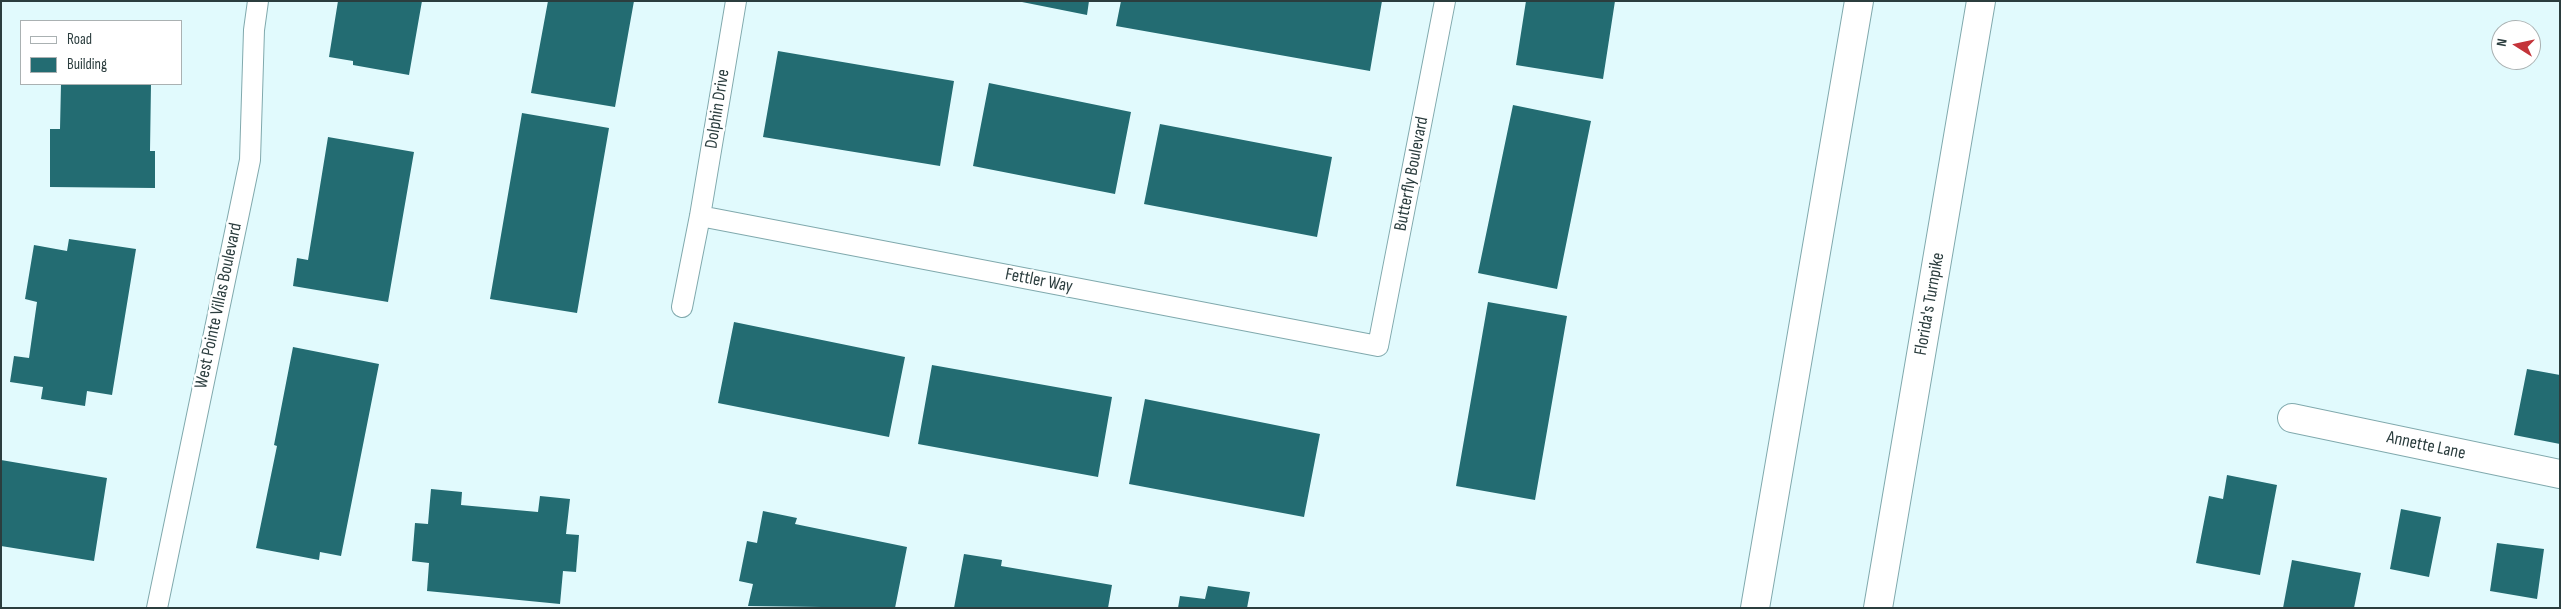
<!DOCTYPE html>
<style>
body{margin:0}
#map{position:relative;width:2561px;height:609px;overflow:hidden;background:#e1fafd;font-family:"Sofia Sans Condensed",sans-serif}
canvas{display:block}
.frame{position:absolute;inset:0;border:2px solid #2b3d3e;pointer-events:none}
.legend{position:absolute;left:20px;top:20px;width:162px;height:65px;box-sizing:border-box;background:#fff;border:1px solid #aab1b2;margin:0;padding:6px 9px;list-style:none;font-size:15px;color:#2b3d3e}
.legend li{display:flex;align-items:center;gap:10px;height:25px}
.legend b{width:25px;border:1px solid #aab1b2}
.north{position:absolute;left:2491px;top:20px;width:50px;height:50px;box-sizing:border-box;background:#fff;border:1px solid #aab1b2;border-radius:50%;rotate:280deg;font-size:14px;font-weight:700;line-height:20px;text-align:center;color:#2b3d3e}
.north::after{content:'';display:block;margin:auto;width:18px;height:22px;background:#c4343a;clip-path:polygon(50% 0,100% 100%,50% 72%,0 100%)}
</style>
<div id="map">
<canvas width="2561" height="609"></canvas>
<div class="frame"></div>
<ul class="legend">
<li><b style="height:6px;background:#fff"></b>Road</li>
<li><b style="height:14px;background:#236c72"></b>Building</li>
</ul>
<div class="north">N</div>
</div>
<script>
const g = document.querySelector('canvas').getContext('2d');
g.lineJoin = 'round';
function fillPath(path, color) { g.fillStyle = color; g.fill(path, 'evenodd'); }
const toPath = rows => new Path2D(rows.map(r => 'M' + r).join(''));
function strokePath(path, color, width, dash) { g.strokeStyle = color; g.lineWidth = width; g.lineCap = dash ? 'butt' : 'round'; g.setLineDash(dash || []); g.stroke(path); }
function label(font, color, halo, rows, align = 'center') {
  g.font = font + ' "Sofia Sans Condensed",sans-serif'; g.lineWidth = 5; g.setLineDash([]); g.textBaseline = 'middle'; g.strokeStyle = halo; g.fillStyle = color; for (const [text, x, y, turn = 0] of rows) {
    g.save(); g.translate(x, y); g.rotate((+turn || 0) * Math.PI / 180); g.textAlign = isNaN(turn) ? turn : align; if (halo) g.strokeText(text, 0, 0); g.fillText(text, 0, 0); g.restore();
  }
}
fillPath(toPath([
 [338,1,422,1,409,75,353,65,353,61,329,57],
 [548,1,634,1,615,107,531,93],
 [1017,1,1089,1,1087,15],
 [1121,1,1382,1,1370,71,1116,26],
 [1526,1,1615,1,1603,79,1516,65],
 [778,51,954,81,940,166,763,137],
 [989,83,1131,112,1115,194,973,166],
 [61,84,151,84,150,151,155,151,155,188,50,187,50,129,60,129],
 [1513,105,1591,121,1557,289,1478,273],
 [522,113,609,128,577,313,490,299],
 [1160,124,1332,157,1317,237,1144,204],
 [328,137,414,152,388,302,293,286,297,258,308,260],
 [69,239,136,249,112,395,87,391,85,406,41,399,43,387,10,382,14,356,29,358,37,302,25,299,34,245,67,251],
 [1488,302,1567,316,1535,500,1456,486],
 [734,322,905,357,889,437,718,403],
 [293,347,379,364,341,556,320,552,319,560,256,548,277,446,274,445],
 [932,365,1112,397,1098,477,918,444],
 [2527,369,2560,375,2560,444,2514,435],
 [1145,399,1320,434,1304,517,1129,484],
 [1,460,107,478,94,561,1,546],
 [2227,475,2277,485,2260,575,2196,563,2209,496,2223,499],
 [431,489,462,492,461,505,538,512,540,496,570,499,566,534,579,535,576,572,563,571,560,604,427,591,429,563,412,561,415,523,428,524],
 [2401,509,2441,517,2429,577,2390,569],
 [763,511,797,518,795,524,907,547,895,608,748,606,753,584,739,581,747,541,757,543],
 [2497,543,2544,549,2537,599,2490,591],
 [964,554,1002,560,1001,566,1112,585,1108,608,954,608],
 [2292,560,2361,573,2354,608,2283,608],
 [1208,586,1250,592,1247,608,1178,608,1180,596,1205,599]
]), '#236c72');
const service = toPath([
 [700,216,1378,346,1445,1],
 [682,307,700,216,736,1],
 [157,608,250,160,254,30,258,1]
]);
const minor = toPath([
 [2292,418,2560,474]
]);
const motorway = toPath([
 [1755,608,1859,1],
 [1878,608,1981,1]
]);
strokePath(service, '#80a9ad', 22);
strokePath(minor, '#80a9ad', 30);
strokePath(motorway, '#80a9ad', 30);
strokePath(service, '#fff', 20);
strokePath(minor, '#fff', 28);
strokePath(motorway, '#fff', 28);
label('18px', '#2b3d3e', '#fff', [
 ["Dolphin Drive",718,109,-81],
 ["Butterfly Boulevard",1412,174,-79],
 ["Fettler Way",1039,281,11],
 ["Florida's Turnpike",1930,304,-80],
 ["West Pointe Villas Boulevard",219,306,-78],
 ["Annette Lane",2426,446,12]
]);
</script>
